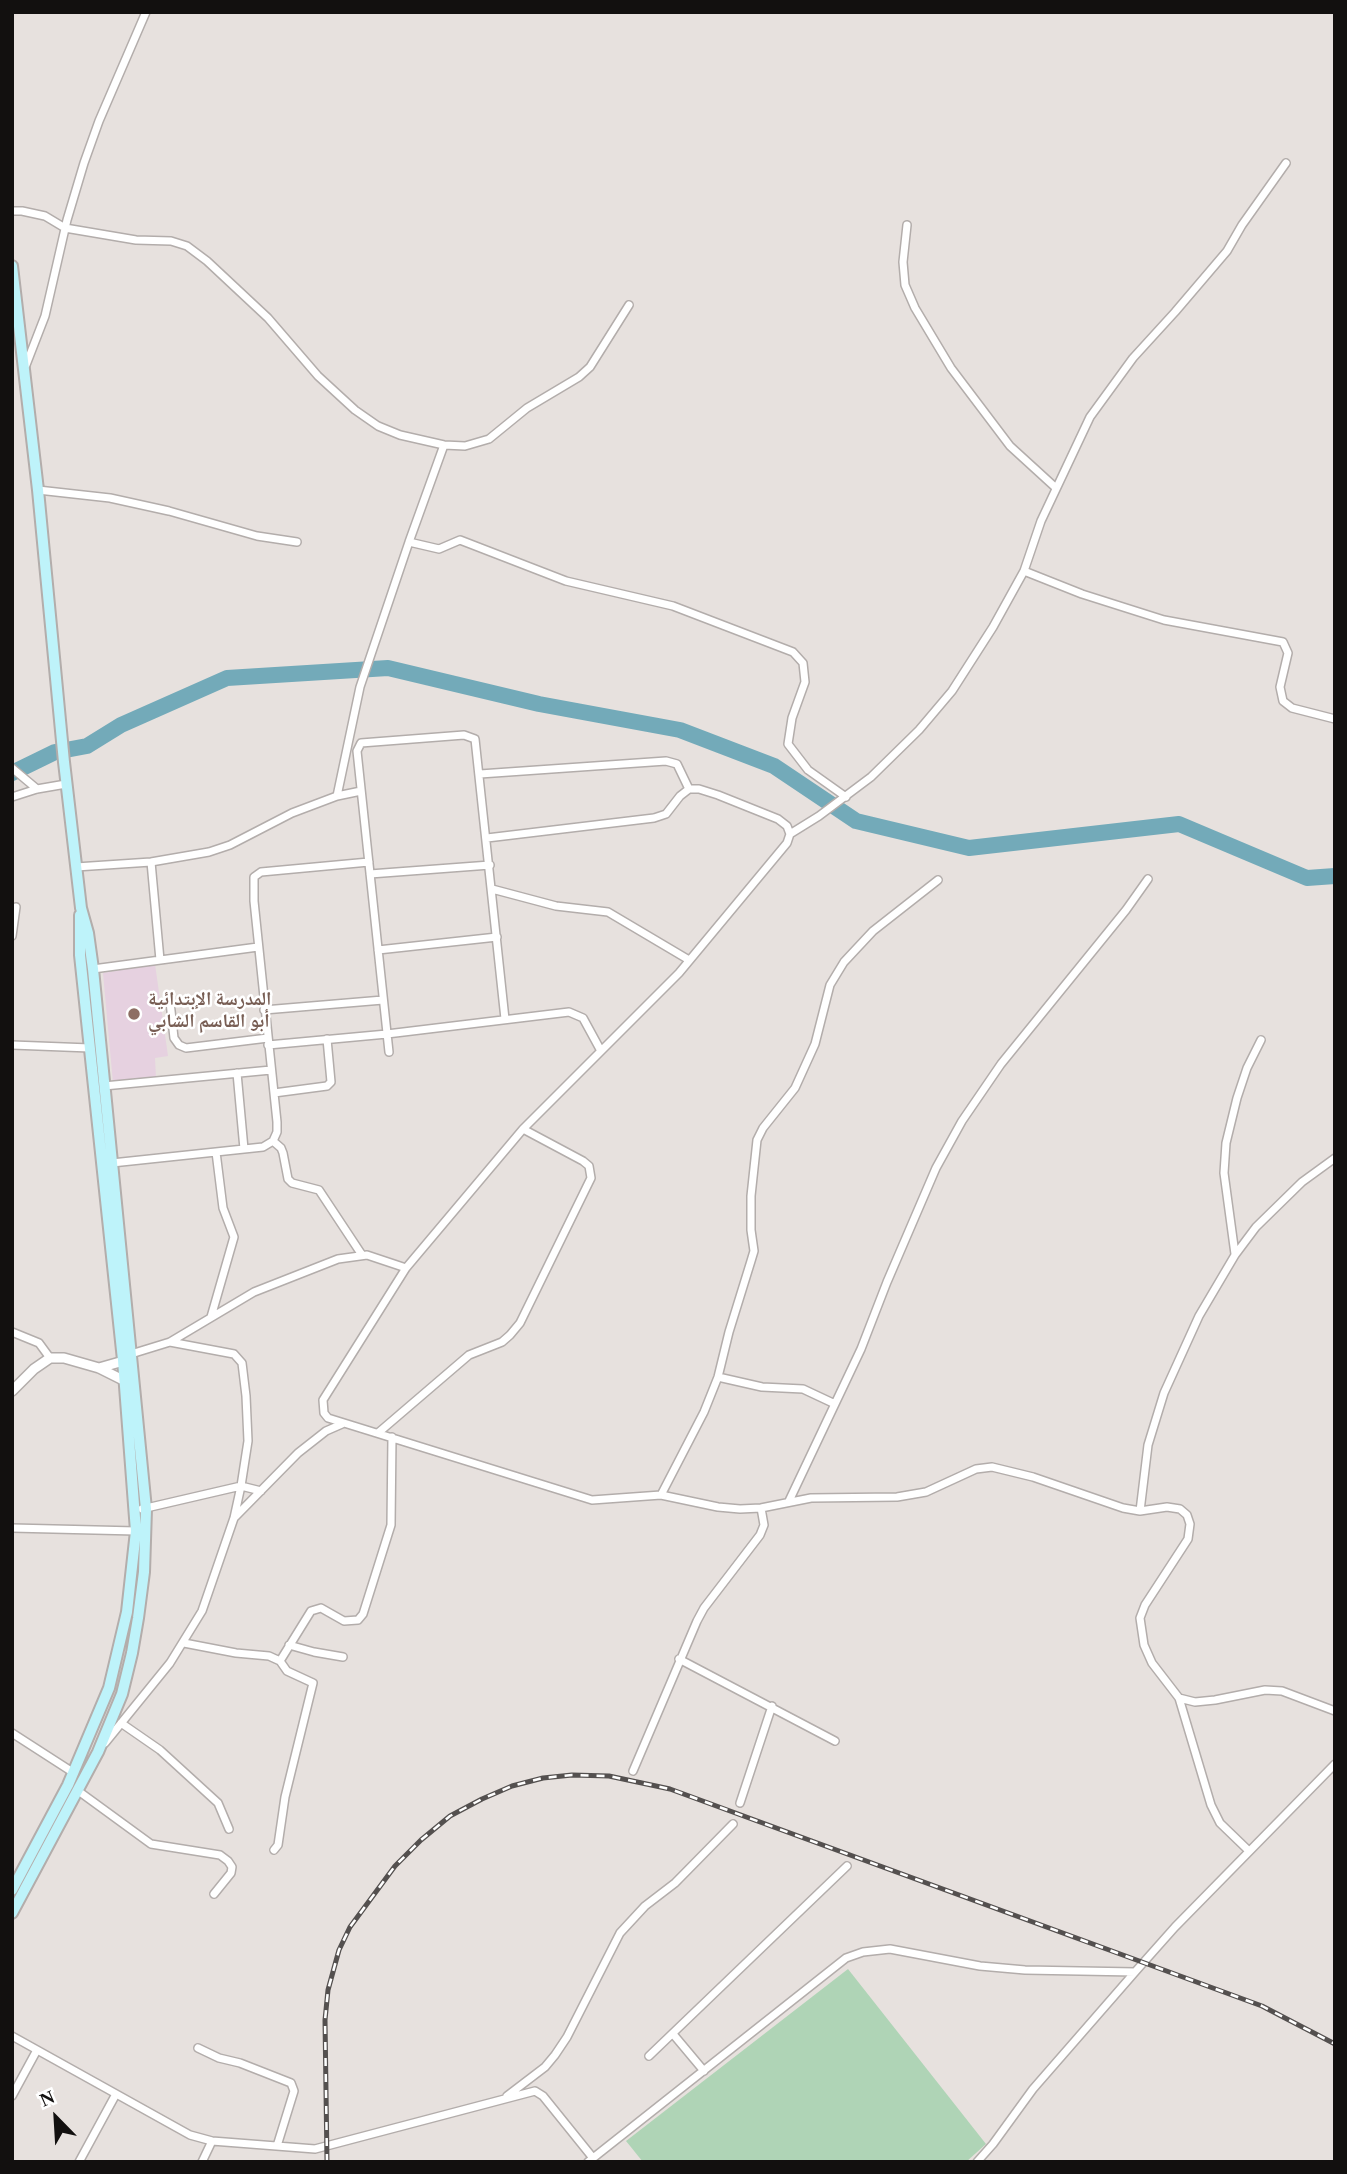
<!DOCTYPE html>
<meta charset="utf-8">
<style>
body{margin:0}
#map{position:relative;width:1347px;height:2174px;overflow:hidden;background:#e7e1de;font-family:Georgia,serif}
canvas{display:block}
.frame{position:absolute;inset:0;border:14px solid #12100f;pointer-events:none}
.north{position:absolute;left:21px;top:2083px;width:70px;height:70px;-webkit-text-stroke:5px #fff;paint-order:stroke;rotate:336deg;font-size:19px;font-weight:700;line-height:28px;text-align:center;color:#12100f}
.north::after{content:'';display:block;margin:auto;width:24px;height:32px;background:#12100f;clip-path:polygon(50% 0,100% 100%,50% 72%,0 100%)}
</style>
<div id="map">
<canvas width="1347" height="2174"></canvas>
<div class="frame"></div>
<div class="north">N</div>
</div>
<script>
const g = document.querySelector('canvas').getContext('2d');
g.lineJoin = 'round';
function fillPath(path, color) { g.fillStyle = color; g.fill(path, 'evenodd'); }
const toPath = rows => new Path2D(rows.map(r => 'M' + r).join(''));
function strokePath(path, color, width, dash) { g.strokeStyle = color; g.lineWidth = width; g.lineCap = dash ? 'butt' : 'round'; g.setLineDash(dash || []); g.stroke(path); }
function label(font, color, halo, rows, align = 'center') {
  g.font = font + ' Georgia,"Noto Naskh Arabic",serif'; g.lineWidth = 5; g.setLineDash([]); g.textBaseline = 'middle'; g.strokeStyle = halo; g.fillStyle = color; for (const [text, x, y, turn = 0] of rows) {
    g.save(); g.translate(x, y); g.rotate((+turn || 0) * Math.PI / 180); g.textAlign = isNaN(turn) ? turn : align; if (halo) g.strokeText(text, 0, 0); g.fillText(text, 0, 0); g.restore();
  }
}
fillPath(toPath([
 [155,964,168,1056,155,1058,156,1078,113,1083,103,973]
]), '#e6d1e0');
fillPath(toPath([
 [848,1969,986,2144,966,2162,643,2162,626,2141]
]), '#afd4b6');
strokePath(toPath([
 [12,773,55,752,87,746,121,725,227,678,388,668,539,704,680,730,774,766,856,821,969,848,1179,824,1307,878,1335,876]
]), '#73aab9', 16);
const minor = toPath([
 [12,211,22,211,45,216,65,228,136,240,171,241,187,246,207,261,268,318,318,376,355,410,378,426,400,435,444,445,465,446,489,439,527,408,579,377,590,367,629,305],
 [907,225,903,262,905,285,915,308,951,368,1010,446,1056,488],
 [26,365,45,316,67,220,84,163,99,121,146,12],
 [444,445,409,542,439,549,460,540,566,581,673,606,793,652,803,663,805,682,792,718,788,744,808,770,846,797],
 [38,490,110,498,169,511,257,536,297,542],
 [1024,571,1082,594,1164,620,1283,642,1288,653,1280,687,1283,701,1292,708,1335,719],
 [12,768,37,789],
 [480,774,666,761,677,764,689,789],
 [337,796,360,687,409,542],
 [12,797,37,789,66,784],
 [487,838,654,818,666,814,680,796,689,789,699,789,718,795,778,819,787,826,790,834],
 [151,862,160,960],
 [76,867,151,862,209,852,230,845,292,813,337,796,361,791],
 [370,874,490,865],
 [492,889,556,906,608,912,689,960],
 [12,936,16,907],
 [378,950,497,937],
 [93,969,258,947],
 [170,1002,174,1038,179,1045,186,1048,268,1038],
 [264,1010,383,1000],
 [12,1045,90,1048],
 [268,1045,387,1034,569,1012,583,1018,601,1051,523,1129,406,1268,323,1400,324,1413,328,1418,592,1500,661,1495,718,1507,740,1509,761,1508,811,1498,897,1497,926,1492,976,1469,992,1467,1033,1477,1123,1508,1140,1511,1167,1507,1180,1509,1187,1515,1190,1524,1188,1539,1145,1605,1140,1618,1144,1645,1152,1663,1179,1698,1211,1805,1220,1823,1249,1851],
 [601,1051,679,973,787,843,790,834,819,816,871,777,919,730,952,691,993,627,1024,571,1041,521,1090,417,1133,358,1175,312,1227,251,1242,225,1286,163],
 [389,1052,357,751,361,743,464,735,475,739,505,1019],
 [237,1073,244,1149],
 [104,1086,271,1070],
 [274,1093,327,1086,331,1082,327,1039],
 [273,1141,281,1148,283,1153,288,1179,292,1183,319,1190,362,1255],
 [112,1163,263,1147,273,1141,277,1132,277,1122,254,901,254,877,261,872,369,862],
 [1235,1254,1224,1173,1226,1143,1237,1098,1247,1068,1261,1040],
 [211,1317,234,1237,223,1208,216,1152],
 [12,1332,39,1343,50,1358],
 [131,1354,170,1342,254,1292,338,1259,367,1255,406,1268],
 [718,1377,762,1387,803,1389,835,1404],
 [378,1433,469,1355,502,1342,510,1335,520,1323,591,1178,589,1166,583,1161,523,1129],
 [661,1495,704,1412,718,1377,729,1332,751,1261,754,1251,751,1230,751,1196,757,1140,763,1128,795,1088,815,1044,830,985,844,962,873,931,938,880],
 [789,1501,861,1349,887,1282,936,1168,962,1121,1001,1064,1126,910,1148,879],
 [142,1509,241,1486,261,1491],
 [1140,1511,1148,1445,1164,1393,1199,1316,1235,1255,1256,1227,1302,1182,1335,1158],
 [235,1517,298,1453,326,1431,342,1424],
 [12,1528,136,1531],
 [184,1643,236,1653,269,1656,280,1661,287,1671,313,1683,285,1797,278,1845,274,1850],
 [289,1645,314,1652,343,1657],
 [679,1659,835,1741],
 [280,1661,311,1611,321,1608,344,1621,358,1620,363,1614,391,1525,392,1437],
 [1179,1698,1195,1702,1215,1700,1265,1690,1282,1691,1335,1711],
 [121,1723,160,1750,218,1803,229,1829],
 [12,1733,74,1773],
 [105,1743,170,1663,202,1611,234,1518,241,1486,248,1441,246,1396,242,1363,234,1354,170,1342],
 [633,1771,697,1621,704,1608,760,1535,764,1525,761,1508],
 [77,1790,151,1844,220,1855,228,1861,232,1867,231,1873,214,1894],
 [740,1803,772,1706],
 [673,2034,704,2071],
 [12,2036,190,2135,212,2141,315,2149,535,2091,543,2096,593,2158],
 [198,2048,219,2058,240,2063,291,2083,294,2091,277,2146],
 [649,2056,847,1866],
 [12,2096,37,2050],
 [507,2096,545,2067,555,2055,567,2037,620,1933,645,1906,675,1883,733,1824],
 [79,2162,116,2094],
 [202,2162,212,2141],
 [588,2162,846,1958,863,1952,890,1949,980,1966,1025,1970,1135,1972,1175,1927,1335,1764],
 [977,2162,993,2144,1033,2089,1135,1972]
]);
const tertiary = toPath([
 [99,1368,127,1360],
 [12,1391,34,1369,50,1358,64,1358,99,1368,129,1383]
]);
const secondary = toPath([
 [12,266,38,490,64,762,81,908,88,933,93,969,146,1509,144,1572,138,1618,132,1653,122,1694,98,1752,12,1913],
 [12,1890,68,1785,109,1688,127,1612,136,1531,123,1360,80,955,80,915]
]);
strokePath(minor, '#b3adab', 10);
strokePath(tertiary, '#b3adab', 12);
strokePath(secondary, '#b3adab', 14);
strokePath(minor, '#fff', 7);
strokePath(tertiary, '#fff', 9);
strokePath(secondary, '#bef3fa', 10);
const rail = toPath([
 [327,2162,325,2020,328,1990,339,1950,350,1927,395,1866,421,1840,450,1816,482,1799,512,1786,543,1778,572,1775,609,1776,670,1789,1262,2006,1335,2044]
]);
strokePath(rail, '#54504f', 5);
strokePath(rail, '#fff', 2.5, [8]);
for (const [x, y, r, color] of [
 [134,1014,7,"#8d6e63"]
]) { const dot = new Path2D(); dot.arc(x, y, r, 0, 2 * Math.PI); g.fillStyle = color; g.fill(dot); strokePath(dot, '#fff', 2.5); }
label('bold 19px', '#785e54', '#fff', [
 ["المدرسة الإبتدائية",148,1003],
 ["أبو القاسم الشابي",148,1025]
], 'left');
</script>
